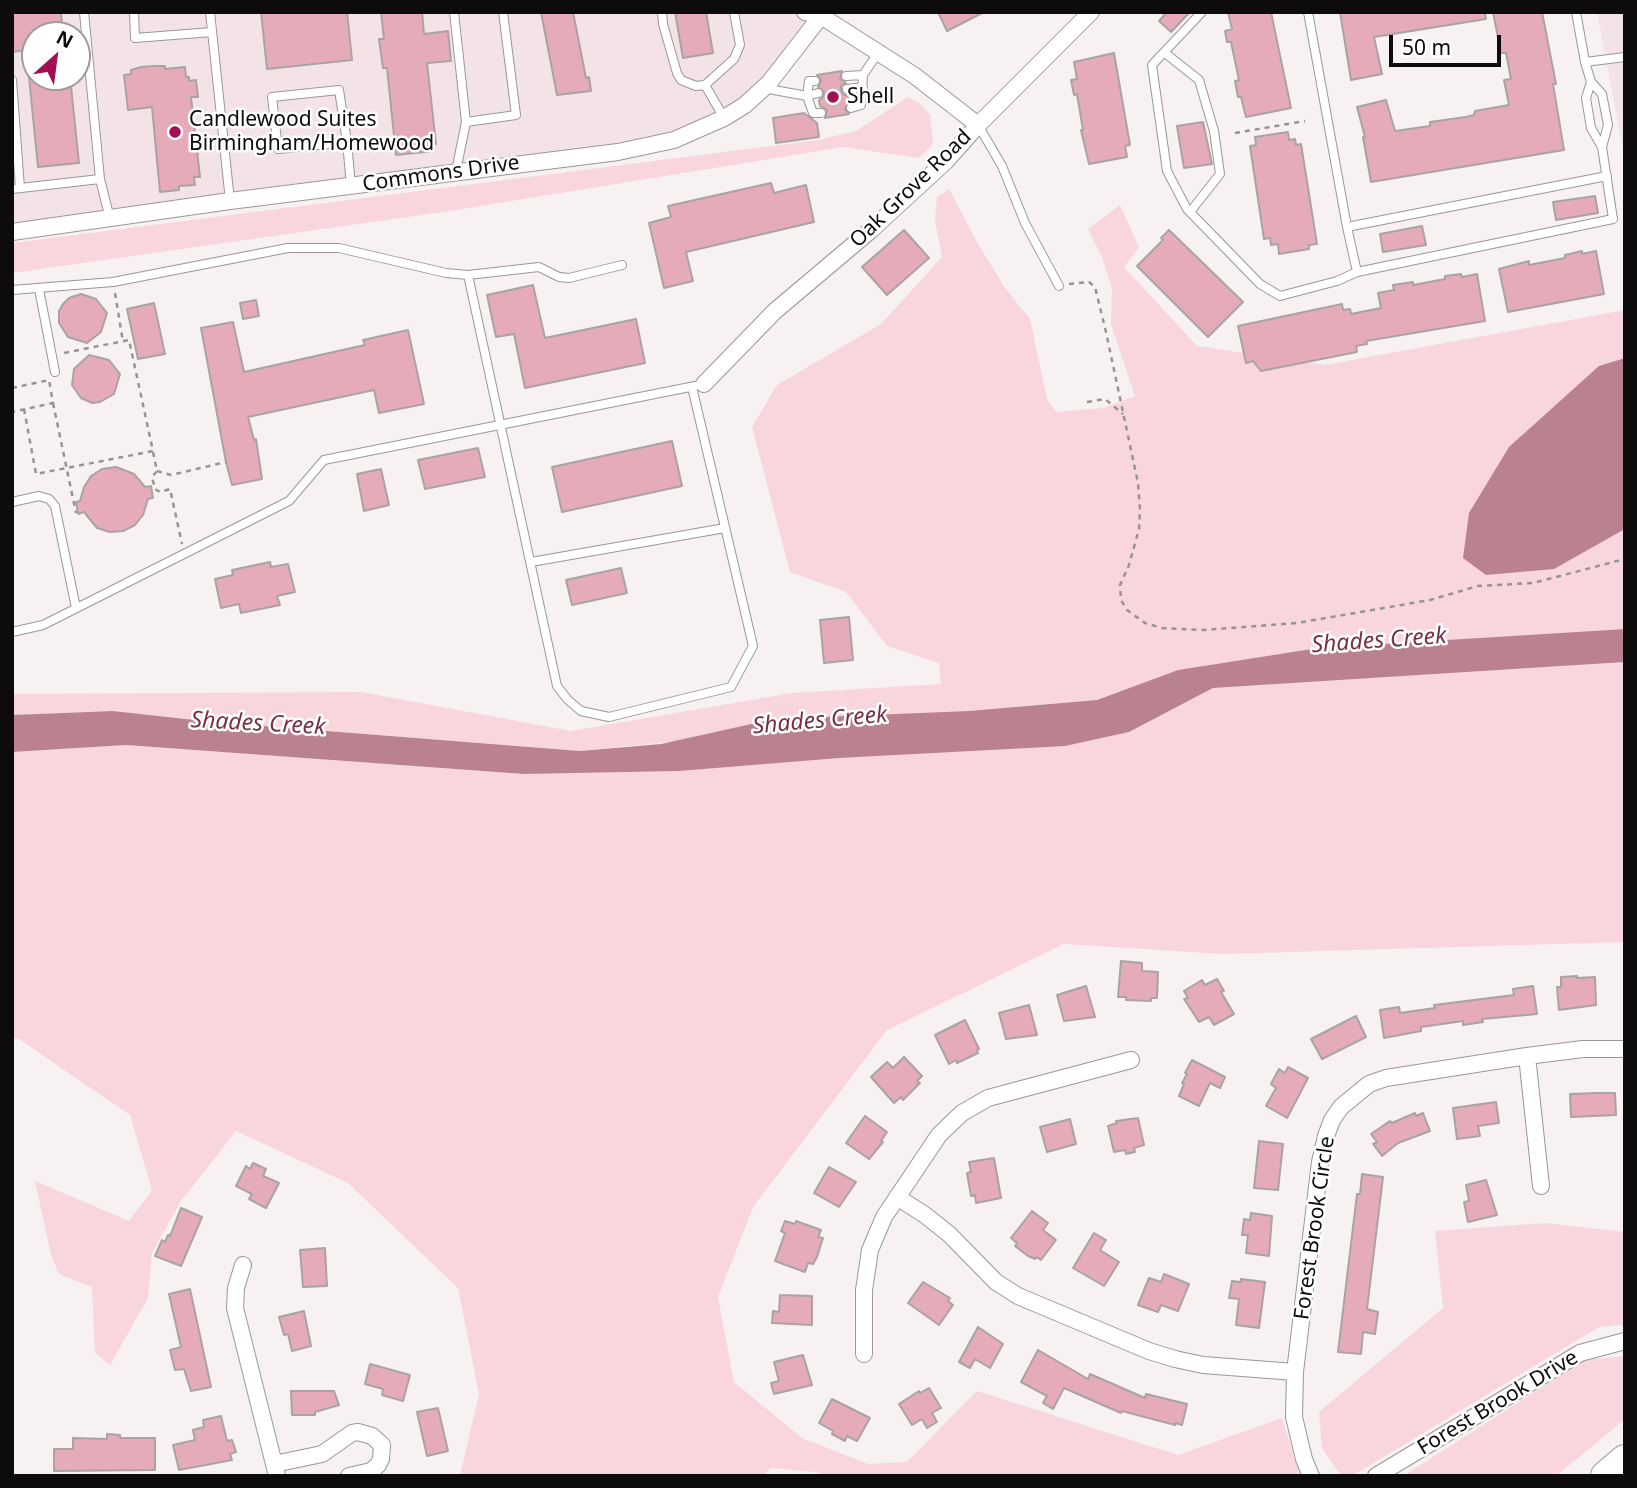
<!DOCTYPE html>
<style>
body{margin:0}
#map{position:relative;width:1637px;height:1488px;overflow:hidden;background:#f7f1f2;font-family:"Noto Sans",sans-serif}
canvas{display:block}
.frame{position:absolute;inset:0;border:14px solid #0d0b0b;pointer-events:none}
.north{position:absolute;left:21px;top:21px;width:70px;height:70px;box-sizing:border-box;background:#fff;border:2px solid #9e9d9d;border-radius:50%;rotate:28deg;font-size:19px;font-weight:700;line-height:28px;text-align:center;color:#0d0b0b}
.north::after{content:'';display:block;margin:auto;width:24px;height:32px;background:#a20e4f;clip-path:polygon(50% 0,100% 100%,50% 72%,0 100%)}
.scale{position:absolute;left:1389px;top:35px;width:112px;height:32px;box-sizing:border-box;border:4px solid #0d0b0b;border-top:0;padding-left:9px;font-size:21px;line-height:24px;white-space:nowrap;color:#0d0b0b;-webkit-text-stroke:5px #fff;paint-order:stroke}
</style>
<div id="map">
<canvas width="1637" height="1488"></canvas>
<div class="frame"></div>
<div class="north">N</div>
<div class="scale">50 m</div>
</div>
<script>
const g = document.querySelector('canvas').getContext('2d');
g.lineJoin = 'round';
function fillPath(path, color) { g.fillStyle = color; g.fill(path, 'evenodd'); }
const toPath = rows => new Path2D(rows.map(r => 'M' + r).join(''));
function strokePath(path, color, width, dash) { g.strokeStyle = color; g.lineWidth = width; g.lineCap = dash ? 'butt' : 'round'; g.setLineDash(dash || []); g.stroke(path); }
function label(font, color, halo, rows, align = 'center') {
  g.font = font + ' "Noto Sans",sans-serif'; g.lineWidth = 5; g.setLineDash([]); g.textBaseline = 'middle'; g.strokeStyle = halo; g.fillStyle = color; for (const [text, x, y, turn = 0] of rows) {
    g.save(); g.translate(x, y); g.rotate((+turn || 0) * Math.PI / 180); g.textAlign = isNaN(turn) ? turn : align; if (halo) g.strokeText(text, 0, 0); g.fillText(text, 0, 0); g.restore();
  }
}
fillPath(toPath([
 [12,12,805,12,821,16,769,83,674,140,12,232],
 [35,35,77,35,77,77,35,77],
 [1597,12,1625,12,1625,160]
]), '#f3e3e7');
fillPath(toPath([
 [908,97,919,103,930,115,933,144,919,158,843,147,450,211,12,273,12,243,818,140,856,131],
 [949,189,978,244,1005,288,1030,319,1047,399,1056,412,1104,408,1135,396,1111,324,1112,289,1102,257,1088,229,1120,205,1139,247,1124,267,1197,346,1325,365,1625,310,1625,358,1599,366,1554,569,1625,529,1625,629,1318,648,1178,670,1097,700,969,711,580,751,213,722,113,711,12,715,12,694,361,692,571,731,792,693,941,684,939,663,887,646,846,592,790,572,752,427,777,385,881,324,942,257,935,220,937,197],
 [1625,662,1625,942,1223,954,1064,944,887,1030,753,1207,718,1297,734,1382,802,1438,868,1464,907,1462,977,1391,1178,1455,1282,1418,1300,1476,824,1476,816,1472,771,1468,763,1476,460,1476,479,1394,458,1288,348,1183,236,1131,181,1201,152,1253,148,1298,110,1365,95,1353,92,1287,59,1274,51,1255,35,1181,129,1221,152,1190,130,1115,19,1039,12,1038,12,752,126,745,524,774,679,771,1129,732,1213,688],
 [1545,1223,1625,1232,1625,1325,1599,1327,1352,1476,1341,1476,1322,1448,1319,1412,1443,1308,1435,1231],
 [1625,1356,1625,1419,1556,1476,1403,1476,1585,1360]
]), '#f9d5dd');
fillPath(toPath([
 [1625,358,1625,529,1554,569,1486,575,1463,558,1469,513,1509,447,1599,366],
 [1625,629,1625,662,1213,688,1129,732,1065,746,839,758,679,771,524,774,126,745,12,752,12,715,113,711,213,722,580,751,661,744,774,719,969,711,1097,700,1178,670,1318,648]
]), '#ba828f');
const building = toPath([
 [12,12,61,12,63,35,35,35,35,49,12,52,12,12],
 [261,12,347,12,352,60,267,69,261,12],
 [381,12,422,12,424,34,448,31,451,61,427,63,436,144,433,145,434,151,396,155,387,68,383,68,379,39,384,39,381,12],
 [541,12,573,12,586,78,589,77,591,91,557,95,541,12],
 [675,12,706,12,713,53,683,58,675,12],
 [938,12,984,12,947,31,938,12],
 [1167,12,1190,12,1171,32,1159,21,1167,12],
 [1228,12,1271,12,1291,108,1246,117,1241,97,1238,97,1235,81,1239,80,1231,42,1227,42,1225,31,1232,29,1228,12],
 [1340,12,1485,12,1486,19,1374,37,1382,74,1351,80,1340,12],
 [1493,12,1542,12,1556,84,1553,84,1564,150,1371,182,1363,137,1365,137,1357,107,1386,100,1395,131,1430,126,1430,122,1466,117,1474,115,1475,111,1509,105,1504,80,1511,79,1506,53,1501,53,1493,12],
 [1114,53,1130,145,1125,146,1127,157,1089,164,1081,130,1083,130,1077,94,1074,95,1071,80,1077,79,1074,62,1114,53],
 [155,66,165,66,165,69,185,67,186,77,189,77,189,81,196,80,198,97,191,97,200,177,194,177,195,185,179,186,179,190,160,192,152,107,128,110,124,75,131,74,131,70,141,67,155,66],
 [842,71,840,79,846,83,841,86,841,90,844,95,848,95,849,102,845,109,849,114,825,118,827,110,820,106,819,100,823,97,824,92,818,87,821,80,817,75,842,71],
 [29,77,70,77,79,163,38,167,29,77],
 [804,113,817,123,819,137,776,143,773,118,804,113],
 [1203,122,1212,164,1184,168,1177,126,1203,122],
 [1288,132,1289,140,1295,139,1296,145,1301,144,1317,244,1309,245,1309,249,1279,254,1278,244,1271,245,1270,238,1264,239,1250,146,1256,145,1255,137,1288,132],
 [771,183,774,193,806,185,814,222,686,252,693,281,664,288,649,223,671,217,668,206,771,183],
 [1595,196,1598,213,1556,220,1553,202,1595,196],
 [1422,226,1426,245,1383,252,1380,234,1422,226],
 [904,230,929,258,887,295,862,267,904,230],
 [1169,230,1243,302,1208,337,1137,266,1163,240,1161,238,1169,230],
 [1582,251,1582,254,1596,251,1604,294,1508,312,1499,269,1529,261,1529,265,1565,258,1565,255,1582,251],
 [1461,274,1462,277,1477,274,1485,321,1366,341,1367,344,1356,346,1357,352,1261,371,1253,361,1246,363,1238,326,1342,304,1343,310,1350,309,1351,314,1381,308,1378,293,1394,290,1393,285,1413,282,1413,285,1445,279,1445,276,1461,274],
 [533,285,545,338,636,319,645,363,525,388,514,334,496,337,487,295,533,285],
 [81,294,96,299,107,313,101,332,87,343,68,337,59,323,59,311,63,304,69,298,81,294],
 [256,300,259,316,243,319,240,303,256,300],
 [154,303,165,354,138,359,127,309,154,303],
 [233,322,244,372,365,345,363,340,408,330,424,404,379,413,374,390,248,417,254,440,256,439,262,479,232,485,226,462,201,328,233,322],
 [89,355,109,360,120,374,114,394,100,402,92,403,81,398,72,385,74,369,89,355],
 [672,441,682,486,562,512,552,467,672,441],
 [478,448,485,477,425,489,418,460,478,448],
 [116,467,134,474,145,487,151,486,153,498,148,499,143,515,135,525,123,531,110,532,97,528,84,512,78,514,76,502,80,501,84,487,91,476,102,469,116,467],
 [381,469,389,505,364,511,357,474,381,469],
 [270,562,271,567,288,564,295,592,277,596,280,605,241,613,239,604,221,608,215,579,233,575,232,570,270,562],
 [621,568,627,593,572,605,566,580,621,568],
 [849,617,853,660,824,663,820,620,849,617],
 [1121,961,1142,963,1142,971,1158,972,1157,998,1151,998,1151,1001,1126,1000,1126,997,1118,997,1121,961],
 [1577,976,1577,978,1595,977,1596,1005,1559,1010,1557,987,1561,987,1561,977,1577,976],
 [1217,979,1224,991,1221,992,1234,1014,1214,1025,1209,1017,1199,1022,1184,999,1188,998,1184,991,1202,980,1205,985,1217,979],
 [1086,986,1095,1017,1064,1021,1057,995,1086,986],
 [1533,986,1537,1014,1482,1019,1483,1022,1463,1025,1463,1021,1421,1027,1421,1031,1384,1038,1380,1010,1399,1007,1400,1013,1435,1008,1434,1005,1514,995,1513,989,1533,986],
 [1029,1005,1037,1035,1006,1039,999,1013,1029,1005],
 [1356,1016,1366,1037,1322,1059,1311,1039,1356,1016],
 [965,1020,979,1049,977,1050,978,1053,957,1063,956,1060,949,1064,935,1035,965,1020],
 [904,1057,922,1076,917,1081,920,1083,903,1100,901,1097,894,1103,871,1077,887,1062,893,1068,904,1057],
 [1192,1060,1225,1077,1220,1088,1210,1083,1199,1106,1179,1096,1184,1084,1182,1083,1187,1074,1185,1073,1192,1060],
 [1288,1067,1308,1078,1287,1118,1266,1106,1276,1088,1271,1084,1279,1069,1285,1073,1288,1067],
 [1597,1093,1615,1093,1616,1115,1571,1117,1570,1094,1597,1093],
 [1496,1102,1499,1123,1478,1126,1480,1136,1457,1139,1453,1108,1496,1102],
 [1415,1113,1416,1116,1423,1113,1430,1131,1398,1143,1382,1156,1373,1144,1377,1142,1371,1134,1390,1121,1392,1123,1415,1113],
 [865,1116,887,1132,881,1141,883,1142,869,1159,846,1143,865,1116],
 [1138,1118,1144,1145,1134,1148,1135,1152,1126,1154,1125,1150,1114,1152,1108,1126,1117,1123,1116,1121,1138,1118],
 [1070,1119,1076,1144,1047,1152,1040,1127,1070,1119],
 [1259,1141,1283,1144,1278,1190,1254,1188,1259,1141],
 [994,1158,1001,1198,976,1203,975,1195,971,1196,967,1173,971,1172,969,1162,994,1158],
 [253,1163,266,1169,263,1176,279,1183,266,1208,249,1199,252,1194,236,1186,246,1166,250,1169,253,1163],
 [829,1167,856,1182,839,1207,814,1193,829,1167],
 [1362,1174,1383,1177,1367,1309,1378,1312,1375,1334,1363,1332,1361,1354,1338,1352,1357,1194,1360,1194,1362,1174],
 [1486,1180,1497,1215,1468,1222,1464,1202,1469,1201,1466,1185,1486,1180],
 [181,1208,202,1217,181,1266,155,1256,162,1240,165,1242,168,1235,170,1236,181,1208],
 [1032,1211,1048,1223,1043,1230,1056,1240,1041,1260,1036,1257,1035,1259,1028,1256,1015,1246,1017,1243,1011,1238,1032,1211],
 [1251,1213,1272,1216,1269,1256,1246,1253,1248,1235,1242,1235,1244,1219,1250,1220,1251,1213],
 [785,1221,795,1224,796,1221,821,1230,818,1237,823,1238,817,1257,813,1264,808,1263,805,1272,775,1261,785,1233,781,1231,785,1221],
 [1094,1233,1106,1240,1100,1250,1119,1262,1104,1286,1073,1268,1094,1233],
 [325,1248,327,1286,303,1287,300,1250,325,1248],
 [1164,1274,1189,1284,1178,1311,1161,1305,1158,1312,1138,1305,1149,1278,1161,1282,1164,1274],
 [1241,1279,1265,1282,1259,1328,1236,1325,1239,1299,1229,1298,1232,1281,1241,1282,1241,1279],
 [923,1282,950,1298,948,1301,953,1305,939,1325,908,1303,923,1282],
 [190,1289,211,1387,191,1391,184,1369,175,1370,170,1350,181,1347,169,1294,190,1289],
 [780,1295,812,1296,812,1325,772,1323,773,1311,779,1312,780,1295],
 [304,1311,311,1346,292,1351,288,1334,284,1335,279,1317,304,1311],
 [978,1327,1003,1344,990,1368,975,1359,970,1368,959,1362,978,1327],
 [1038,1350,1088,1379,1090,1374,1145,1398,1146,1394,1187,1404,1182,1425,1176,1423,1175,1425,1122,1411,1121,1413,1064,1388,1053,1409,1043,1403,1047,1396,1021,1382,1038,1350],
 [803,1355,812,1385,774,1394,771,1383,779,1381,774,1362,803,1355],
 [370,1364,410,1375,403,1401,382,1395,383,1389,365,1384,370,1364],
 [929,1388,941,1408,932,1413,937,1422,927,1428,922,1419,912,1425,899,1404,919,1391,920,1393,929,1388],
 [291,1391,334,1391,339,1405,315,1412,315,1415,292,1415,291,1391],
 [832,1399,870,1418,857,1441,847,1436,845,1441,832,1434,833,1431,819,1423,832,1399],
 [438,1408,448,1451,427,1456,417,1412,438,1408],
 [221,1416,227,1441,232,1440,236,1452,230,1454,232,1460,179,1470,173,1445,195,1440,193,1430,204,1427,203,1420,221,1416],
 [107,1434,120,1435,120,1438,155,1438,155,1470,54,1471,54,1449,73,1449,73,1438,107,1439,107,1434]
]);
fillPath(building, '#e6abb9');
strokePath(building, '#a9a3a4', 2);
const lane = toPath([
 [84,12,100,179],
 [134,12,135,38,212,32],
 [210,12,230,201],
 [454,12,466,122,456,171],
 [662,12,663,24,677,73,681,80,696,86,705,85,734,59,740,45,734,12],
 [1202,12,1152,65,1167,171,1187,209,1260,284,1280,296,1337,281,1357,272,1347,227,1308,12],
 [1576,12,1585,62,1625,57],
 [1165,53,1199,80,1214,131,1220,174,1190,212],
 [1585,62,1591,82,1602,94,1608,125,1602,147],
 [846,76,863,75,878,53],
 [12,80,20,188],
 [705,85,724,118],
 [763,88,807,96,809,81,815,81],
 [847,89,863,87],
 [818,93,807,96,813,113,821,113],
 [851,108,861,105,863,75],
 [466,122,516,115,503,12],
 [978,125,1002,166,1025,223,1059,286],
 [347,142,278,149,272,97,339,90,347,142,351,186],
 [12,189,100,179,110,219],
 [1347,227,1607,176],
 [1357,272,1613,219,1602,147,1591,128,1586,98,1591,82],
 [468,275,539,267,559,277,569,278,622,265],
 [39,289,55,372],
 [12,290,113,282,288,248,339,248,446,273,468,275,557,686,568,700,581,711,609,717,731,687,753,646,692,387],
 [12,502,39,496,49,499,55,506,76,608],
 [531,562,725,528],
 [12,632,43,625,289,501,324,460,695,386]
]);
const street = toPath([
 [805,12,821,16,915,76,978,125],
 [12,232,230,201,618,152,674,140,724,118,745,105,769,83,821,16],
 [704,384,775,311,871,230,946,161,978,125,1091,12],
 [1527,1056,1541,1186],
 [897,1197,925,1215,949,1234,996,1282,1018,1296,1149,1351,1175,1359,1203,1365,1295,1372],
 [243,1265,236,1288,235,1308,277,1476],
 [864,1354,864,1290,870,1250,884,1217,939,1135,962,1113,988,1098,1131,1060],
 [274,1464,322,1454,352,1433,358,1432,372,1436,382,1445,381,1459,378,1465,371,1471,349,1476],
 [1311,1476,1304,1459,1294,1417,1295,1372,1320,1162,1326,1136,1332,1120,1341,1107,1369,1084,1386,1078,1527,1056,1583,1049,1625,1049],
 [1376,1476,1580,1353,1625,1341]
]);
const highway = toPath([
 [1606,1476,1625,1460]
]);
strokePath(lane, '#9c9697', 10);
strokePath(street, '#9c9697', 18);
strokePath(highway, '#9c9697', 32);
strokePath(toPath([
 [1235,133,1305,121],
 [1069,284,1089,282,1095,287,1106,332,1138,483,1140,510,1139,529,1129,565,1120,585,1121,600,1127,610,1145,623,1162,628,1204,630,1297,623,1430,600,1478,586,1533,583,1625,559],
 [115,293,123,342],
 [12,388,49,380,53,403,12,412],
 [1087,402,1105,399,1123,414],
 [53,403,76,513],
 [24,409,36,474,153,451,129,340,64,353],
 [153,452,157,471,152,477,155,489,160,492,170,489,182,544],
 [157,471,171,475,226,462]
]), '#979393', 2.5, [5, 5]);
strokePath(lane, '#fff', 8);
strokePath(street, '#fff', 16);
strokePath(highway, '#fff', 30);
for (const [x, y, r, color] of [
 [833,97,7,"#a20e4f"],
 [175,132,7,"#a20e4f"]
]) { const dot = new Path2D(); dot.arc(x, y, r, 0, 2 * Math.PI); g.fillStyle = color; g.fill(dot); strokePath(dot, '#fff', 2.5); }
label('21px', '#0d0b0b', '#fff', [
 ["Shell",847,97],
 ["Candlewood Suites",189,120],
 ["Birmingham/Homewood",189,144]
], 'left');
label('21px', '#0d0b0b', '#fff', [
 ["Commons Drive",441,174,-8],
 ["Oak Grove Road",911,189,-44],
 ["Forest Brook Circle",1315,1228,-82],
 ["Forest Brook Drive",1498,1403,-31]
]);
label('italic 23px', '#773046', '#fff', [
 ["Shades Creek",1379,641,-4],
 ["Shades Creek",820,721,-5],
 ["Shades Creek",258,724,3]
]);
</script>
